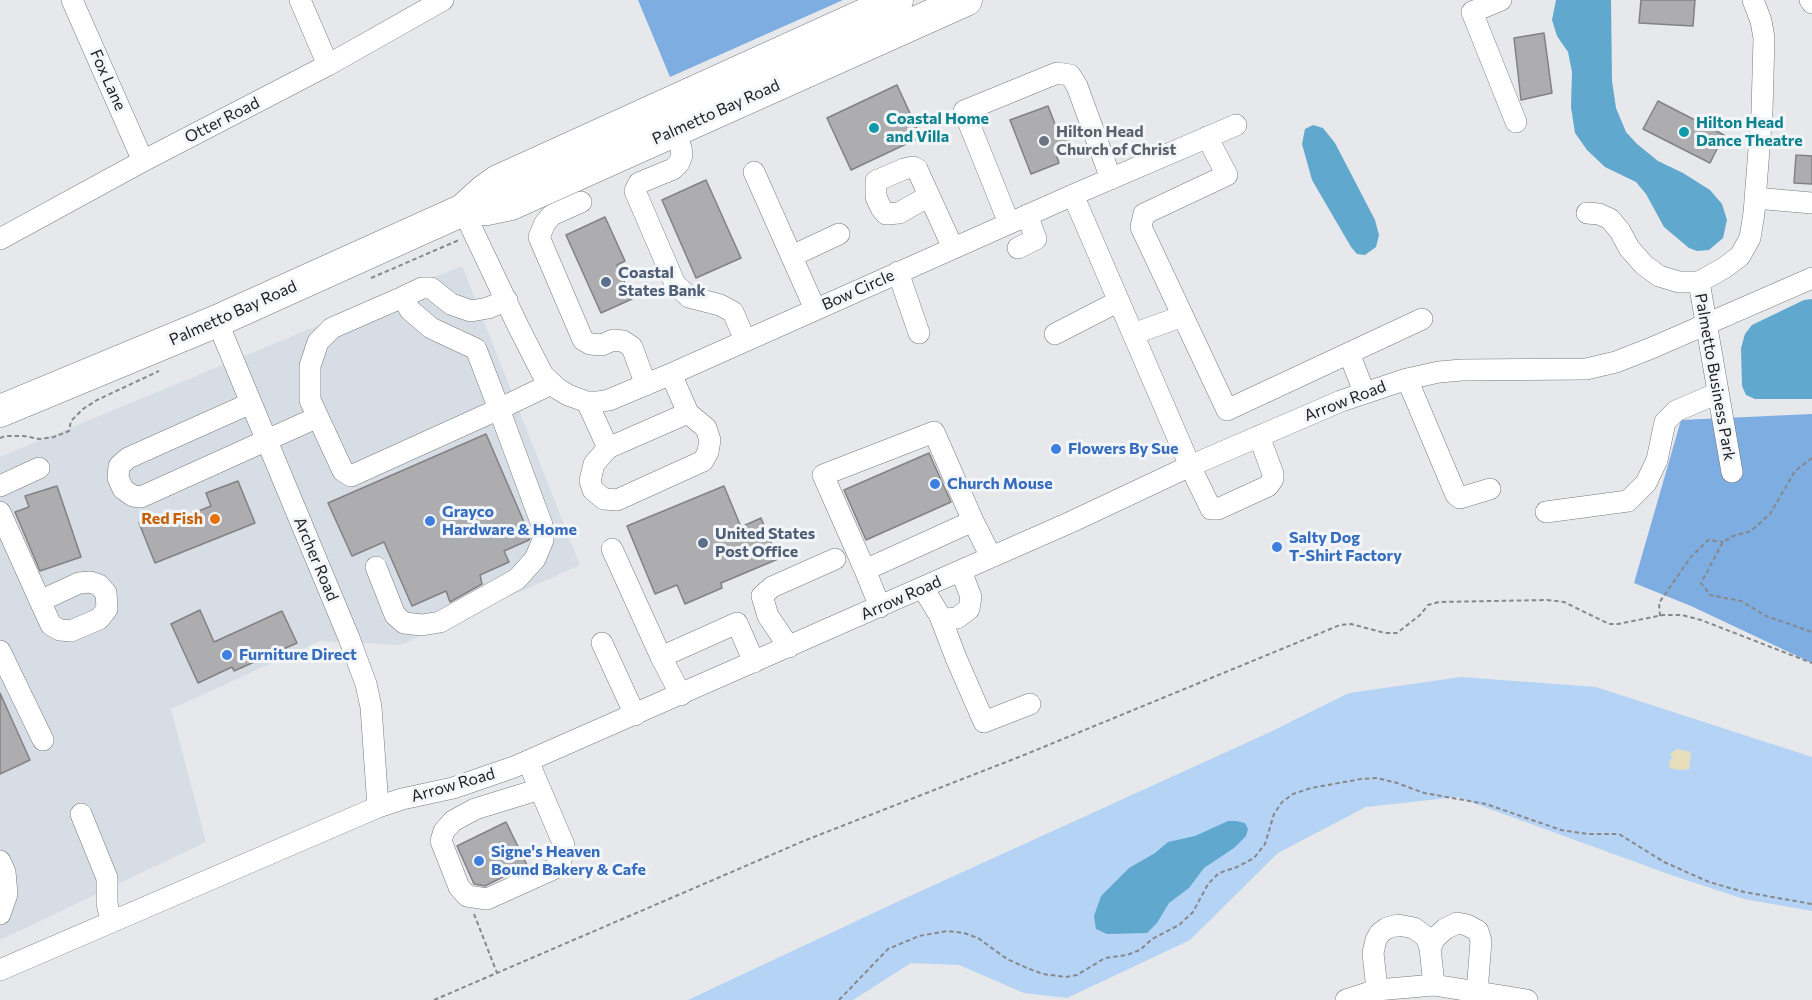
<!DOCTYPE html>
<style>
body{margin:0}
canvas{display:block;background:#e6e8eb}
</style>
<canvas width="1812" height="1000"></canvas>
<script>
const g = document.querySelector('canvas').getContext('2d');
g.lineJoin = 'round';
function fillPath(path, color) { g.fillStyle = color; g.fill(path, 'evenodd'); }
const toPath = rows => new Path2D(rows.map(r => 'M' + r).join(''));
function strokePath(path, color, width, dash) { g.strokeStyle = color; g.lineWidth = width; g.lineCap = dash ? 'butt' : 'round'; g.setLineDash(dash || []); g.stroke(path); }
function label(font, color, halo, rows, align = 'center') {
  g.font = font + ' Commissioner,sans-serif'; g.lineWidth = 6; g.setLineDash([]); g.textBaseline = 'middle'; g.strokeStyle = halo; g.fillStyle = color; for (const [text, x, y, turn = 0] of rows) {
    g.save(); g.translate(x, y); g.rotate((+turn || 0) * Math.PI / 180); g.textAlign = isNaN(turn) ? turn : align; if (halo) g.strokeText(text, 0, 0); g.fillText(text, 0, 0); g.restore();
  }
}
fillPath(toPath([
 [462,266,580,565,400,645,320,641,171,709,206,842,0,940,0,457]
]), '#d6dde5');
fillPath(toPath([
 [1461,677,1596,687,1812,757,1812,911,1744,899,1671,875,1457,797,1366,807,1278,853,1190,940,1067,998,1024,993,959,965,911,963,853,1000,688,1000,899,901,1268,733,1349,693]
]), '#b5d3f4');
fillPath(toPath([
 [638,0,843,0,670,77],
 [1812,414,1812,663,1691,606,1634,583,1681,420]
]), '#7eade1');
fillPath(toPath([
 [1677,749,1691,752,1689,769,1680,770,1670,768,1669,761,1673,758,1670,754]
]), '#e8dfba');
fillPath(toPath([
 [1556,0,1611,0,1612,81,1616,108,1626,132,1637,144,1658,161,1683,173,1710,190,1722,204,1727,220,1723,238,1709,250,1697,251,1689,248,1664,227,1646,194,1636,182,1605,167,1587,150,1575,133,1571,107,1572,72,1568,52,1557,36,1552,20],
 [1313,125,1323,128,1335,143,1375,220,1379,235,1376,247,1365,255,1357,254,1351,247,1312,180,1302,144,1305,129],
 [1812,299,1812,399,1755,399,1746,395,1742,386,1741,348,1745,334,1752,325,1804,300],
 [1228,821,1236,821,1245,823,1248,829,1246,836,1234,848,1204,868,1189,888,1169,903,1157,923,1147,933,1107,934,1096,929,1094,916,1101,896,1129,868,1155,853,1168,842,1195,836]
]), '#60a8cd');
const building = toPath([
 [1641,0,1695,0,1693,26,1639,23,1641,0],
 [1544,33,1552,93,1521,100,1514,38,1544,33],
 [897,85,921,137,851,170,827,118,897,85],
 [1658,101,1724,135,1710,163,1643,129,1658,101],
 [1048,106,1060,137,1067,134,1071,145,1055,151,1059,163,1031,174,1010,120,1048,106],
 [1796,155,1812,156,1812,184,1794,183,1796,155],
 [706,180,741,258,696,278,662,200,706,180],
 [605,217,625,261,617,265,632,299,601,313,566,235,605,217],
 [486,434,530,536,529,540,504,551,509,562,480,575,482,584,450,602,446,591,412,606,384,542,352,556,328,503,486,434],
 [929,453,951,502,866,540,844,490,929,453],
 [238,481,255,523,155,563,139,523,159,515,163,525,211,506,206,493,238,481],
 [57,486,81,557,40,571,15,512,29,507,25,496,57,486],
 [724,486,741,527,761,518,778,559,721,583,722,588,685,604,677,585,655,594,627,526,724,486],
 [200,610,214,642,282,611,297,643,234,671,232,667,198,683,171,624,200,610],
 [0,693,30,760,0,774,0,693],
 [506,822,527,865,485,886,474,884,457,846,506,822]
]);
fillPath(building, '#adacae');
strokePath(building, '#838184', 1.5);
const minor = toPath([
 [72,0,143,161],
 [300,0,328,65],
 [1501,0,1472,12,1516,122],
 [1810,0,1812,3],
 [674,131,681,148,682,155,679,163,673,169,639,183,635,191,675,284,689,297,720,305,733,312,745,340],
 [1207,137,1227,175,1144,214,1141,227,1227,410,1422,319],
 [754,172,815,309],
 [1073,195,1190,466,1211,509,1218,509,1268,486,1273,479,1273,474,1259,436],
 [929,196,899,213,886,214,881,208,876,197,876,181,904,169,913,167,917,169,953,248],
 [1755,198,1812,203],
 [581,202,552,215,545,223,539,237,583,340,590,344,602,345,613,340,623,341,632,347,646,385],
 [463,210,518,326,543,375,558,389,568,395,587,402,597,402,609,400,671,374,1073,195,1236,125],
 [1587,213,1599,214,1610,219,1620,231,1629,248,1644,265,1659,276,1679,282,1699,282,1724,268,1740,256,1750,238,1754,213,1762,111,1764,38,1761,21,1753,0],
 [1009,223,964,111,1057,73,1070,75,1077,86,1111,179],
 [0,239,143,161,328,65,443,0],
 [1018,248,1036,239,1027,215],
 [792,256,839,234],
 [898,272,919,333],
 [1699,282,1732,472],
 [403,297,422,288,431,288,451,304,471,311,488,308,507,300],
 [217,321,349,638,366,684,371,707,378,807],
 [1055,334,1119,301],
 [1133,334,1183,316],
 [1349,353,1364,392],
 [671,374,688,413,706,428,710,440,708,452,703,461,617,500,604,499,593,490,590,481,594,464,608,448,688,413],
 [1407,379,1456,495,1460,498,1490,489],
 [587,402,608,448],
 [251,403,128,458,119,466,118,478,123,489,133,496,141,497,318,417],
 [0,486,39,468],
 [0,512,40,601,51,625,60,630,71,631,99,619,107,609,106,593,99,585,90,582,79,583,40,601],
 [1546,512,1628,501,1646,483,1657,460,1665,422,1676,411,1718,393],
 [612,549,661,657,737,623,754,662],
 [376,567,395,615,404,623,422,625,440,622,517,579,535,559,543,540,542,525,499,409,476,349,431,328,410,310,403,297,332,328,318,342,310,366,310,400,343,471,351,476,499,409,551,384],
 [865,570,823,475,934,432,973,521],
 [923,588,940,616,947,619,957,618,969,609,971,597,961,571],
 [880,607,865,570,973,521,991,557],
 [940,616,956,658,984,722,1030,704],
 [602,643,635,715],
 [789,647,768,616,762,596,772,587,835,559],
 [0,651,43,740],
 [661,657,681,695],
 [528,761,564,845,560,866,487,899,467,896,459,887,441,841,444,831,453,821,475,809,540,789],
 [81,814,107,878,107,903,111,922],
 [0,861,5,872,7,894,0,914],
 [1430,948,1435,938,1445,929,1457,923,1467,925,1478,931,1481,941,1477,992],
 [0,970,378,807,402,799,453,788,514,767,1071,522,1190,466,1341,401,1407,379,1439,372,1462,370,1586,369,1616,362,1654,347,1812,278],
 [1377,990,1373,953,1376,940,1380,933,1387,928,1398,925,1414,928,1426,937,1430,948,1434,985],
 [1346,1000,1377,990,1434,985,1527,1000]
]);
const highway = toPath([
 [463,210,487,209,511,204,966,0],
 [0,411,217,321,463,210,484,191,498,181,897,0]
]);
strokePath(minor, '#787a7c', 22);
strokePath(highway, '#787a7c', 33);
strokePath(toPath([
 [371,278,459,240],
 [0,438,5,436,24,436,39,439,54,437,69,431,71,421,83,409,97,400,159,371],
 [1812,458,1795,471,1770,514,1751,531,1733,536,1723,542,1701,583,1710,595,1741,601,1766,616,1812,632],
 [1660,616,1659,603,1690,558,1708,540,1723,542],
 [474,914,497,973],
 [434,1000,806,840,1024,755,1340,625,1351,624,1385,633,1397,633,1420,615,1428,605,1439,602,1547,600,1564,602,1609,624,1618,624,1663,615,1682,615,1701,620,1812,663],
 [839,1000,888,949,919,936,948,931,964,933,978,938,1007,959,1027,968,1043,974,1066,977,1077,975,1105,958,1127,955,1140,950,1152,939,1179,925,1193,912,1208,884,1219,873,1237,867,1254,858,1265,844,1274,814,1282,802,1293,794,1311,788,1361,779,1377,778,1397,783,1424,793,1486,804,1561,830,1588,834,1619,834,1664,862,1709,882,1744,892,1812,904]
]), '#87888a', 2, [4.5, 3]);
strokePath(minor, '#fff', 21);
strokePath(highway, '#fff', 32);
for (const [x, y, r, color] of [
 [874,128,6,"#0f9aa8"],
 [1684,132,6,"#0f9aa8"],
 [1044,141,6,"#6b7280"],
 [606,282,6,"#5c6f8a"],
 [1056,449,6,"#3f7fe0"],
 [935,484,6,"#3f7fe0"],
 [215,519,6,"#e8710a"],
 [430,521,6,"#3f7fe0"],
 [703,543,6,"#5c6f8a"],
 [1277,547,6,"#3f7fe0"],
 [227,655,6,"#3f7fe0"],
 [479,861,6,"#3f7fe0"]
]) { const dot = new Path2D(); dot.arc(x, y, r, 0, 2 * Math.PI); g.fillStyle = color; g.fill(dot); strokePath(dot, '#f3f6f8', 2); }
label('16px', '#1c1c1d', '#f3f6f8', [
 ["Fox Lane",108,80,66],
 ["Palmetto Bay Road",716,112,-24],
 ["Otter Road",222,120,-27],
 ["Bow Circle",858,290,-24],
 ["Palmetto Bay Road",233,313,-24],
 ["Palmetto Business Park",1715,377,80],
 ["Arrow Road",1345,401,-21],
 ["Archer Road",316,559,67],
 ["Arrow Road",901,598,-24],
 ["Arrow Road",453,785,-16]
]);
label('bold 16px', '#0d838f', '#f3f6f8', [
 ["Coastal Home",886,119],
 ["and Villa",886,137],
 ["Hilton Head",1696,123],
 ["Dance Theatre",1696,141]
], 'left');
label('bold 16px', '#5b616d', '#f3f6f8', [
 ["Hilton Head",1056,132],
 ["Church of Christ",1056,150]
], 'left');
label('bold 16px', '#4e5e75', '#f3f6f8', [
 ["Coastal",618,273],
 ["States Bank",618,291],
 ["United States",715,534],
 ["Post Office",715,552]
], 'left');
label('bold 16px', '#366cbe', '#f3f6f8', [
 ["Flowers By Sue",1068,449],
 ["Church Mouse",947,484],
 ["Grayco",442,512],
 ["Hardware & Home",442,530],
 ["Salty Dog",1289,538],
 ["T-Shirt Factory",1289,556],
 ["Furniture Direct",239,655],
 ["Signe's Heaven",491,852],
 ["Bound Bakery & Cafe",491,870]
], 'left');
label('bold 16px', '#c56008', '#f3f6f8', [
 ["Red Fish",203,519]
], 'right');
</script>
